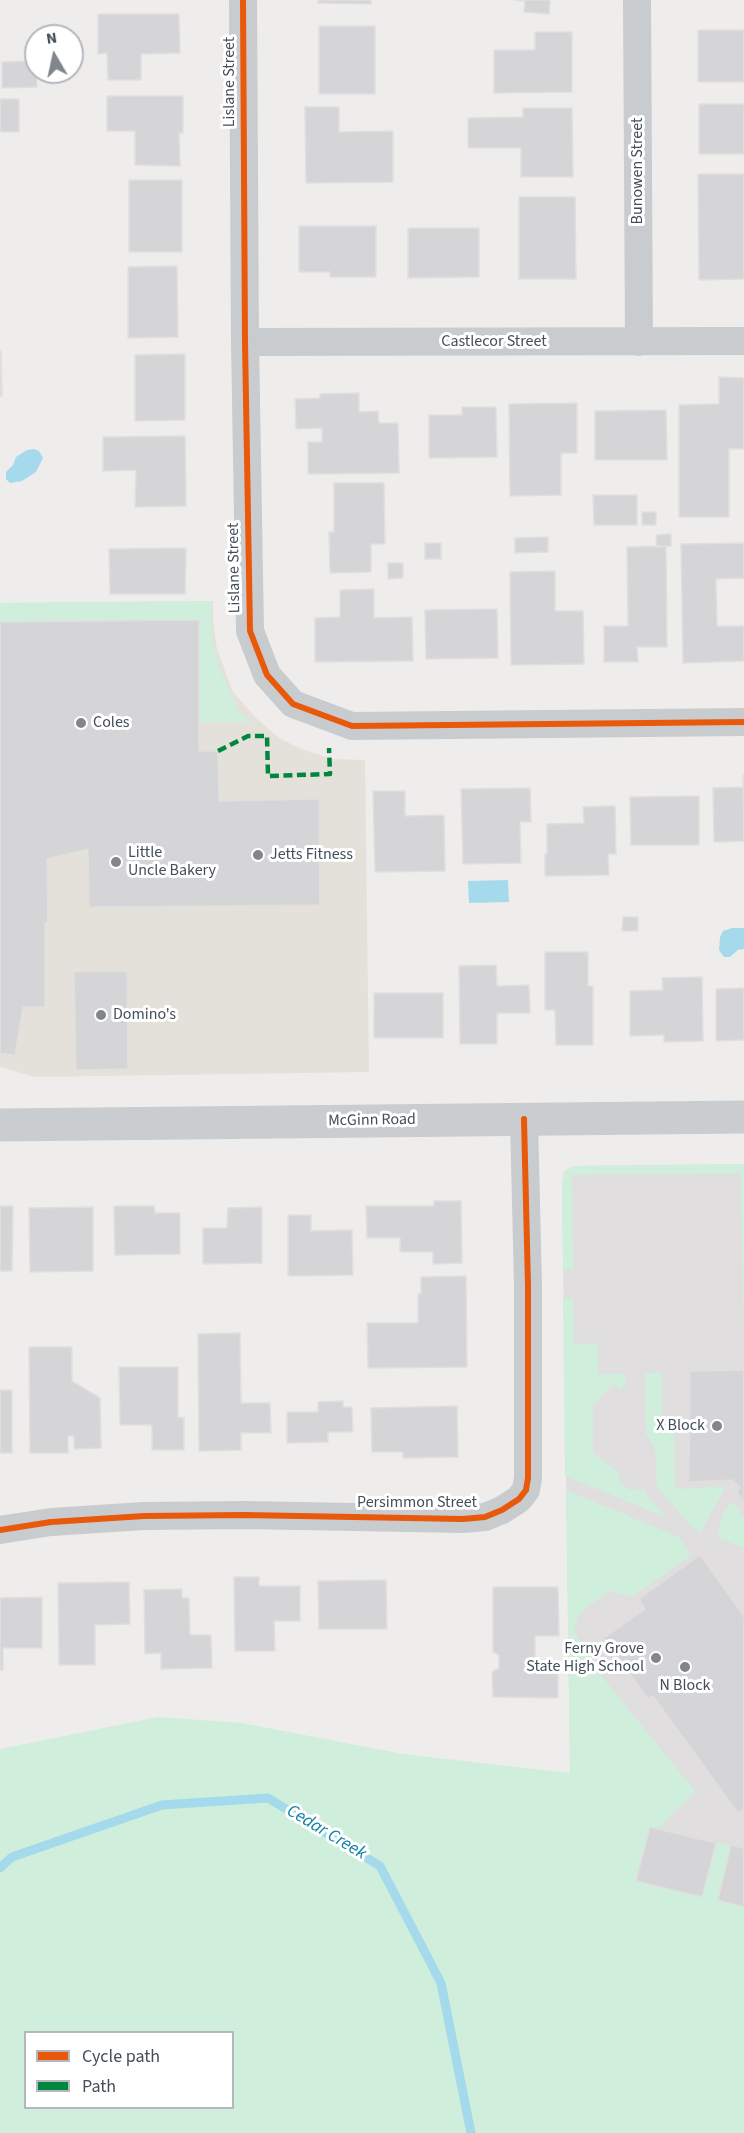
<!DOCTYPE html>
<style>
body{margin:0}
#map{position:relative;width:744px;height:2133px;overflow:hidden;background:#eeedec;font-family:"Source Sans 3",sans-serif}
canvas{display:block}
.legend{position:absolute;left:24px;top:2031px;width:210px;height:78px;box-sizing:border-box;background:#fff;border:2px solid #b4b8bd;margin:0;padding:8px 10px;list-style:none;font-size:18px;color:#444e59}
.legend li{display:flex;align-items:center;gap:12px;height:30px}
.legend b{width:30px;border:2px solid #b4b8bd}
.north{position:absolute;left:24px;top:24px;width:60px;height:60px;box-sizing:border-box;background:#fff;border:2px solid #b4b8bd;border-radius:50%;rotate:351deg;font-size:16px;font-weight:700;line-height:24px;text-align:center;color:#444e59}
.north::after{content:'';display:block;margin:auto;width:21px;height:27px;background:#80868c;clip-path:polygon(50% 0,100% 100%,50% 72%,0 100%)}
</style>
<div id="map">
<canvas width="744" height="2133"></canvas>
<ul class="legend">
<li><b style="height:8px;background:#e8590c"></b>Cycle path</li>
<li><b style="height:8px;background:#00873e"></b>Path</li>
</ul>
<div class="north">N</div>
</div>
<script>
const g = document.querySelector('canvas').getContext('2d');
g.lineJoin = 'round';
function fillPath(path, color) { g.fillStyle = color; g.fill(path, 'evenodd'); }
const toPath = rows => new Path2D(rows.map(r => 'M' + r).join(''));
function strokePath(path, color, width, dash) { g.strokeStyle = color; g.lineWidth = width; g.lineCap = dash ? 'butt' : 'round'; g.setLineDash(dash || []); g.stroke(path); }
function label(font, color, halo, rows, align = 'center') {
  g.font = font + ' "Source Sans 3",sans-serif'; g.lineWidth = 6; g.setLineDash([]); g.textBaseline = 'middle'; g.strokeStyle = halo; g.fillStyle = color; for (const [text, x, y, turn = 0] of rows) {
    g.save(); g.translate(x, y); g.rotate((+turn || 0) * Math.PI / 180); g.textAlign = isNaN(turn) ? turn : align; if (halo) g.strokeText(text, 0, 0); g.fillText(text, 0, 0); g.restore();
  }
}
fillPath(toPath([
 [213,601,213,621,217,649,233,692,256,718,279,738,301,749,333,759,365,760,369,1072,35,1077,0,1067,0,603]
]), '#e3e1d9');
fillPath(toPath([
 [744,1164,744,2133,575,2133,562,1183,564,1172,573,1166]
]), '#e0dede');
fillPath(toPath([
 [211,601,212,639,218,664,237,709,251,722,199,722,198,620,0,622,0,603],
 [744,1164,744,1344,741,1173,572,1175,573,1270,563,1270,562,1183,564,1172,573,1166],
 [563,1298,573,1298,574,1344,597,1343,598,1374,625,1374,626,1384,621,1390,613,1384,593,1406,593,1452,619,1473,620,1481,630,1490,645,1489,645,1493,668,1518,565,1476],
 [645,1373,662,1373,662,1424,672,1431,675,1439,675,1486,679,1489,726,1486,701,1532,693,1528,657,1487,655,1449,646,1434],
 [566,1490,679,1537,692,1555,632,1597,610,1591,586,1608,578,1617,574,1631,597,1670,696,1792,658,1829,650,1827,637,1881,702,1897,716,1843,731,1845,718,1900,744,1907,744,2133,0,2133,0,1749,158,1717,242,1723,403,1754,570,1773],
 [26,2032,232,2032,232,2108,26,2108],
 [732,1501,744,1517,744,1548,717,1537,723,1514]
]), '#d0eedc');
fillPath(toPath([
 [34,449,39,451,43,458,36,472,22,481,10,483,6,479,6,472,13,465,16,457,27,450],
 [508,880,509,902,469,903,468,881],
 [732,928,744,928,744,949,738,950,730,957,724,957,719,950,720,937,723,931]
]), '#a4daeb');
strokePath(toPath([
 [0,1868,12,1857,162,1805,268,1798,380,1866,441,1983,471,2133]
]), '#a4daeb', 9);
const building = toPath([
 [318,0,371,0,371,4,318,3,318,0],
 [514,0,550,0,549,14,524,12,525,1,514,0],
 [98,14,179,14,180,53,141,54,141,80,108,80,107,53,98,54,98,14],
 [319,26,375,26,375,94,319,94,319,26],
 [698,30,744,30,744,82,698,82,698,30],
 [535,32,572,32,572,92,494,93,494,50,535,50,535,32],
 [36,61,37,87,2,88,2,62,36,61],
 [107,96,183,96,183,133,179,133,180,166,135,165,135,131,107,131,107,96],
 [0,99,19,99,19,132,0,132,0,99],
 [699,104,744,104,744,154,699,154,699,104],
 [305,107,339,107,339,132,393,131,393,182,306,183,305,107],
 [523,108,572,108,573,177,521,177,521,148,468,148,468,118,523,117,523,108],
 [698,174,744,174,744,279,699,280,698,174],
 [129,180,182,180,182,252,129,252,129,180],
 [519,197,575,197,576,279,519,279,519,197],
 [299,226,376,226,376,277,330,277,330,272,299,272,299,226],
 [408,228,479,228,479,277,408,278,408,228],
 [177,266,178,337,128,338,128,267,177,266],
 [0,351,1,351,2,396,0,396,0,351],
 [185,354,185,420,135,421,135,355,185,354],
 [719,377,744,378,744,449,729,449,729,517,679,517,679,405,719,404,719,377],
 [359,393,359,412,378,411,379,423,398,423,399,473,308,474,308,442,322,442,322,428,296,429,295,399,320,398,320,394,359,393],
 [577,403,577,453,561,453,561,495,510,496,509,404,577,403],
 [462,407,496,407,497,457,429,458,429,415,462,415,462,407],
 [666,410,667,460,595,460,595,411,666,410],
 [185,436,186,506,135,507,136,470,103,471,103,437,185,436],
 [334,483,384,483,385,544,371,544,371,572,330,573,329,532,334,532,334,483],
 [593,495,637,495,637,525,594,525,593,495],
 [642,512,656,512,656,525,642,525,642,512],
 [671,534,671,546,657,547,656,535,671,534],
 [548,537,548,552,515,553,515,538,548,537],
 [425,543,441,543,441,559,425,559,425,543],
 [744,543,744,578,716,579,717,626,744,626,744,661,683,663,681,544,744,543],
 [666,546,667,647,637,647,638,662,604,662,604,626,628,626,627,547,666,546],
 [186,548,185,594,110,594,109,549,186,548],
 [388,563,403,563,403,578,388,579,388,563],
 [555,571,555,611,583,611,584,664,511,665,510,572,555,571],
 [374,589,374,618,412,617,413,661,315,662,315,618,340,617,340,590,374,589],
 [497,609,498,658,426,659,425,610,497,609],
 [199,620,199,751,218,751,219,801,319,799,320,905,89,907,88,849,47,859,48,921,45,923,45,1007,23,1007,15,1055,0,1053,0,622,199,620],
 [743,774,744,841,714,842,713,788,743,787,743,774],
 [530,788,531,822,520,822,521,863,463,864,461,789,530,788],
 [373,791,405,791,405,816,444,815,445,871,375,872,373,791],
 [699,796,699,845,631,845,630,797,699,796],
 [615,806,616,854,608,854,609,875,545,876,545,854,547,854,547,824,584,823,583,807,615,806],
 [623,917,638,917,638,931,622,931,623,917],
 [545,952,588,952,588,986,593,986,593,1045,556,1045,555,1010,545,1010,545,952],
 [496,965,497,986,529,985,530,1013,497,1013,497,1044,460,1044,459,966,496,965],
 [127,971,128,1069,76,1070,74,972,127,971],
 [702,977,703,1041,664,1042,664,1035,630,1036,630,991,663,990,662,978,702,977],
 [744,988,744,1040,716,1041,716,989,744,988],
 [374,993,443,993,443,1038,374,1038,374,993],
 [434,1201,461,1201,462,1263,433,1264,433,1252,400,1252,400,1238,367,1238,366,1206,434,1206,434,1201],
 [0,1206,13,1206,12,1271,0,1271,0,1206],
 [114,1206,154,1206,155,1213,180,1213,180,1254,115,1255,114,1206],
 [93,1207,93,1271,30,1272,29,1208,93,1207],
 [262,1207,262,1263,203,1264,203,1228,227,1228,228,1208,262,1207],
 [288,1215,311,1215,311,1231,352,1230,353,1275,288,1276,288,1215],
 [466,1276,467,1367,368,1368,367,1323,418,1323,418,1294,421,1294,421,1277,466,1276],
 [240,1333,241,1403,270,1403,271,1433,241,1433,241,1450,199,1451,198,1334,240,1333],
 [29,1347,72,1347,72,1381,100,1398,101,1448,74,1449,74,1436,68,1436,68,1453,30,1453,29,1347],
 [119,1367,178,1367,178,1417,184,1418,184,1450,152,1450,152,1425,120,1425,119,1367],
 [744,1370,744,1502,737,1492,740,1487,732,1480,689,1482,690,1371,744,1370],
 [0,1390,12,1390,12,1453,0,1453,0,1390],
 [343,1401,343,1407,352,1407,353,1432,328,1432,328,1442,287,1443,287,1412,318,1412,318,1402,343,1401],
 [457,1406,458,1457,403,1458,403,1452,372,1452,371,1408,457,1406],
 [700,1555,744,1616,744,1809,738,1813,653,1696,648,1699,604,1638,645,1609,639,1599,700,1555],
 [234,1577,259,1577,259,1586,300,1586,300,1621,274,1621,275,1651,235,1651,234,1577],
 [386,1580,387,1629,319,1629,318,1581,386,1580],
 [129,1582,130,1624,95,1625,95,1665,59,1665,58,1583,129,1582],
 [493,1587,558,1587,559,1636,535,1636,535,1665,558,1664,558,1698,493,1697,492,1672,499,1668,499,1655,493,1652,493,1587],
 [182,1589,182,1598,189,1598,190,1635,211,1635,212,1668,161,1669,161,1653,145,1654,144,1590,182,1589],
 [42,1597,42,1648,3,1648,3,1670,0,1670,0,1598,42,1597],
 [650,1827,716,1843,702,1897,636,1881,650,1827],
 [731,1845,744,1848,744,1907,718,1900,731,1845]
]);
fillPath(building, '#d5d5d7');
strokePath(building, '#dfdfdf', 1.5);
strokePath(toPath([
 [243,0,245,342,250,631,267,675,293,704,352,726,744,722],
 [637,0,639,342],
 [245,342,744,341],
 [0,1530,51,1522,144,1516,244,1515,463,1519,485,1517,502,1510,519,1499,526,1490,528,1478,528,1286,524,1119]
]), '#c9ccce', 28);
strokePath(toPath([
 [0,1125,744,1117]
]), '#c9cdd0', 33);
strokePath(toPath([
 [218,751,248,736,267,736,268,776,330,774,329,748]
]), '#00873e', 4.5, [9, 4.5]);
strokePath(toPath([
 [243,0,245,342,250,631,267,675,293,704,352,726,744,722],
 [0,1530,51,1522,144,1516,244,1515,463,1519,485,1517,502,1510,519,1499,526,1490,528,1478,528,1286,524,1119]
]), '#e8590c', 6);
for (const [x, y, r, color] of [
 [81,723,6,"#80868c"],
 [258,855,6,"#80868c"],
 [116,862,6,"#80868c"],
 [101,1015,6,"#80868c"],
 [717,1426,6,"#80868c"],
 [656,1658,6,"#80868c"],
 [685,1667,6,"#80868c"]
]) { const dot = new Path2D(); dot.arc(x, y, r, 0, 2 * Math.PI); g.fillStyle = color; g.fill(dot); strokePath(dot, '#fff', 2); }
label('16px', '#444e59', '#fff', [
 ["Lislane Street",230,82,-90],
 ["Bunowen Street",638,171,-90],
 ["Castlecor Street",494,342],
 ["Lislane Street",235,568,-91],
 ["McGinn Road",372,1121,-1],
 ["Persimmon Street",417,1503]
]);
label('16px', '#444e59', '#fff', [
 ["Coles",93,723],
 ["Little",128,853],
 ["Uncle Bakery",128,871],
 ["Jetts Fitness",270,855],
 ["Domino's",113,1015],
 ["X Block",705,1426,"right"],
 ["Ferny Grove",644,1649,"right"],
 ["State High School",644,1667,"right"],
 ["N Block",685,1686,"center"]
], 'left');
label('italic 18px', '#0b7fa5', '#fff', [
 ["Cedar Creek",326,1833,31]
]);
</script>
